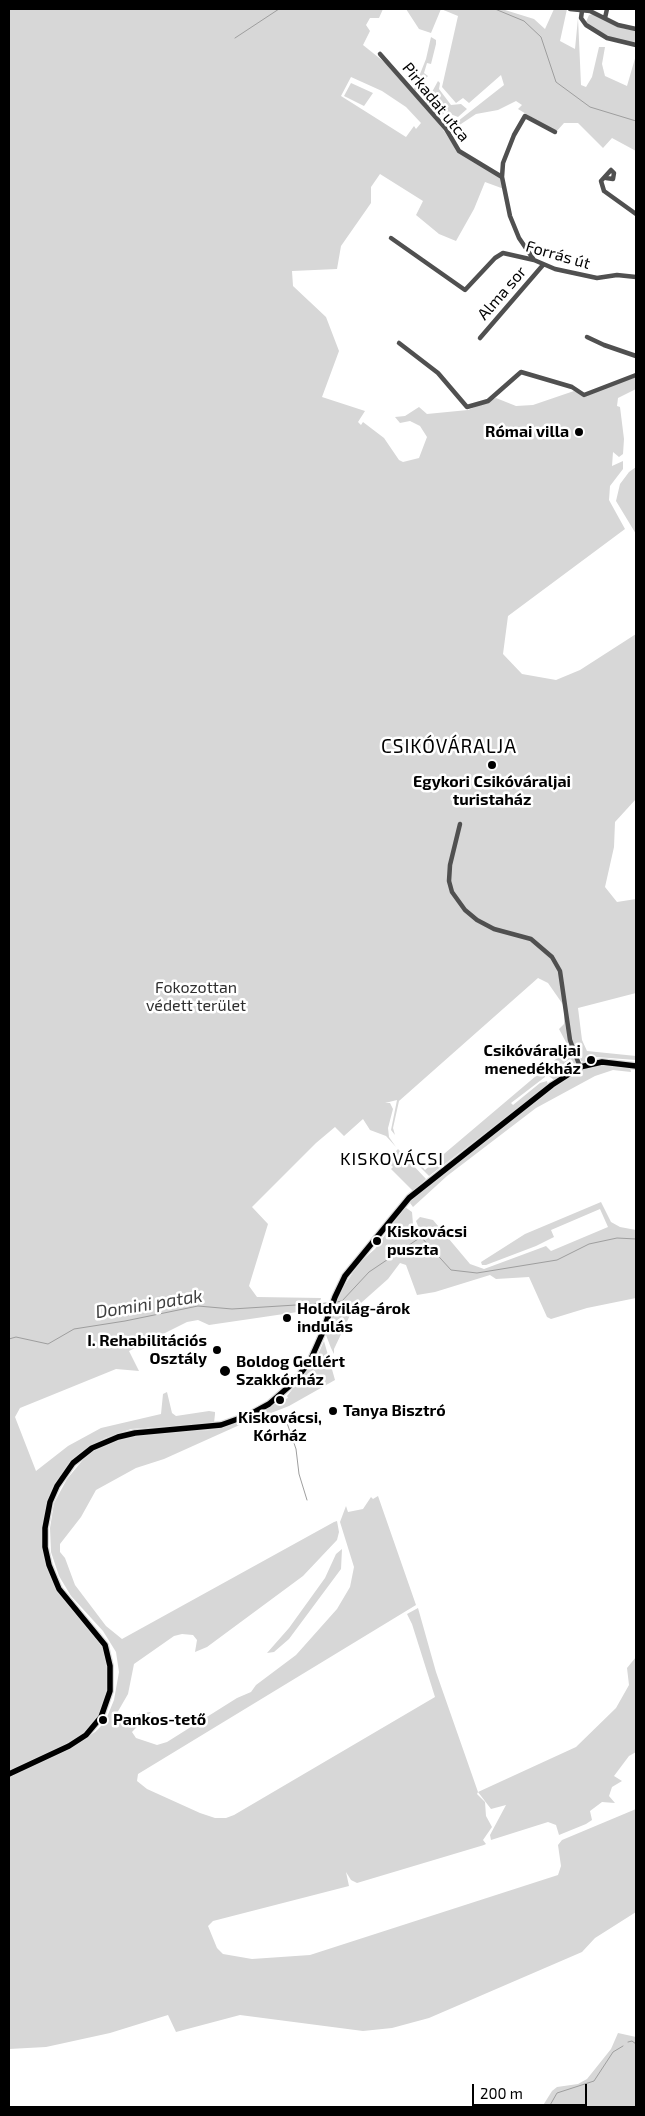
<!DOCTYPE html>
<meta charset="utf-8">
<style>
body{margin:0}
#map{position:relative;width:645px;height:2116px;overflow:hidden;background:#fff;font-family:"Exo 2",sans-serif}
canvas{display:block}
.frame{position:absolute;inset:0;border:10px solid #000;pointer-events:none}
.scale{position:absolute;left:472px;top:2084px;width:115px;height:22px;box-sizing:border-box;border:2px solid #000;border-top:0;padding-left:6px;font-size:15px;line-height:18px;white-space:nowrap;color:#000;-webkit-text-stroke:4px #fff;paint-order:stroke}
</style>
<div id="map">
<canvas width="645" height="2116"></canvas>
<div class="frame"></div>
<div class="scale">200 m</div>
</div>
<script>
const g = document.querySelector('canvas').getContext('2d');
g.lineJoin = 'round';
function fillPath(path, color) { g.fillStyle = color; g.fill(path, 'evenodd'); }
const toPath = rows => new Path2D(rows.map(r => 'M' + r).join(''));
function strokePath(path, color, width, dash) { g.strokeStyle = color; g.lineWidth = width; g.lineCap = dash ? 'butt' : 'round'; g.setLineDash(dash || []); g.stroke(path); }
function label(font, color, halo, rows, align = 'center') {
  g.font = font + ' "Exo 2",sans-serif'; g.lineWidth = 5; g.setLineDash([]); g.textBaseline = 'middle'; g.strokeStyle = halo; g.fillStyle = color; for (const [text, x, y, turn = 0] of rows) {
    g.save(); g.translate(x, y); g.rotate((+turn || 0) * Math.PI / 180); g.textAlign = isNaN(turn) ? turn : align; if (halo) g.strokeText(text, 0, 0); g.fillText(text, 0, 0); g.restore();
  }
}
fillPath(toPath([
 [9,9,383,9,379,18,370,18,366,25,370,31,363,45,388,65,442,128,454,146,501,178,504,189,485,182,474,209,456,241,439,234,416,215,423,201,380,174,371,187,371,203,341,246,337,269,292,271,293,286,326,317,339,351,322,397,365,411,358,422,361,425,363,422,384,438,399,460,403,462,419,458,427,437,420,426,410,421,400,423,395,417,405,416,419,407,427,414,468,410,496,398,516,406,533,405,574,391,584,395,636,377,636,389,618,398,617,406,620,407,624,439,623,454,619,457,613,452,612,466,623,461,623,469,610,486,609,500,625,529,508,616,503,654,522,674,556,680,580,670,636,634,636,799,615,822,614,847,605,887,617,902,636,899,636,993,578,1008,582,1040,587,1051,636,1056,636,1060,596,1057,584,1062,581,1061,576,1047,572,1046,578,1063,576,1066,554,1080,545,1073,545,1077,511,1103,513,1105,540,1083,547,1081,548,1085,429,1176,408,1155,409,1151,425,1170,569,1048,559,1029,564,1024,564,1006,548,983,538,978,399,1101,393,1128,395,1135,391,1130,397,1100,385,1103,390,1103,393,1109,388,1128,389,1137,396,1147,386,1136,370,1130,363,1119,344,1136,335,1127,316,1143,252,1207,268,1224,249,1286,257,1297,321,1298,318,1309,209,1325,198,1320,187,1322,129,1351,139,1371,116,1369,20,1408,15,1417,36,1471,68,1446,101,1428,161,1414,163,1394,167,1392,172,1413,176,1416,209,1411,215,1412,215,1414,214,1423,131,1429,105,1438,82,1451,70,1464,57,1483,45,1536,50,1564,64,1593,99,1634,112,1673,103,1710,87,1730,72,1741,77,1744,95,1732,105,1722,114,1700,119,1672,116,1652,103,1631,71,1596,59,1576,51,1552,50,1528,54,1503,67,1479,91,1450,114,1440,138,1434,211,1430,232,1424,263,1412,264,1414,164,1459,136,1468,96,1490,81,1517,60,1544,60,1552,65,1558,75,1585,106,1626,122,1639,334,1522,337,1521,339,1532,337,1540,303,1576,207,1647,195,1652,197,1640,193,1635,182,1634,174,1636,134,1664,128,1694,113,1720,122,1722,141,1713,151,1712,132,1732,136,1738,157,1745,167,1742,237,1698,251,1692,256,1685,296,1655,337,1609,350,1587,354,1567,340,1522,346,1506,348,1512,363,1509,371,1497,373,1499,378,1496,416,1605,138,1774,137,1781,147,1789,200,1813,215,1818,226,1818,234,1815,435,1697,412,1624,407,1614,418,1608,436,1672,478,1792,576,1747,616,1708,629,1685,627,1668,636,1657,636,1752,629,1756,614,1776,622,1781,612,1787,609,1796,615,1803,602,1802,590,1811,592,1820,586,1824,559,1835,556,1825,548,1822,491,1840,490,1835,506,1805,491,1809,478,1792,477,1794,485,1802,486,1816,492,1827,483,1840,486,1844,484,1845,357,1883,351,1880,346,1872,349,1886,213,1921,208,1926,217,1948,223,1954,252,1959,310,1955,558,1875,561,1866,558,1845,562,1840,636,1809,636,1912,595,1938,582,1952,429,2018,392,2028,363,2031,240,2015,176,2032,168,2015,110,2033,46,2047,9,2049],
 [351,77,382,91,406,107,421,123,416,129,414,126,406,137,341,96],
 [406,9,505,10,534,19,545,29,554,9,567,9,560,41,575,49,578,18,581,85,586,87,592,77,599,47,605,47,602,64,605,76,627,86,636,55,636,151,612,138,603,148,578,123,564,123,556,132,518,109,522,105,516,101,498,110,476,114,449,132,453,125,504,85,501,75,469,103,463,98,456,103,442,87,458,16,441,9,431,33,419,29],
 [593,14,622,28,636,31,636,44,622,43,592,28,586,22,589,15],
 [431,37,436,40,436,44,431,64,427,63,424,73,428,76,415,91,414,89,426,59],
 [438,81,440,83,439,89,451,105,461,104,467,109,458,117,445,112,440,118,426,103],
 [351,83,373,93,364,106,344,96],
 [636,467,636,534,616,501,620,484,629,472],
 [598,1065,630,1067,631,1072,613,1070,595,1076,536,1108,447,1176,413,1207,410,1203,411,1199,548,1092,571,1075,586,1068],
 [398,1149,426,1179,413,1191,391,1169,393,1167,387,1161],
 [601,1202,611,1222,620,1227,636,1230,636,1298,587,1308,551,1319,547,1317,529,1277,496,1279,490,1275,435,1292,417,1295,406,1265,400,1263,388,1279,352,1311,334,1349,334,1354,331,1348,326,1335,339,1294,359,1263,375,1249,405,1207,412,1212,413,1224,418,1232,420,1231,416,1221,420,1217,433,1220,470,1264,484,1269,546,1246,551,1251,608,1227,600,1209,551,1230,554,1237,536,1246,486,1265,482,1265,481,1262,525,1234],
 [324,1341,335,1380,289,1406,266,1415,266,1408,288,1398,287,1396,316,1359],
 [342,1549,341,1569,289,1639,274,1652,267,1653,289,1628,325,1578,336,1554],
 [618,2033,636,2037,636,2107,542,2107,552,2091,557,2087,578,2084,587,2079,611,2049]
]), '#d7d7d7');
strokePath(toPath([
 [495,9,524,21,541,37,556,82,590,107,636,121],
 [235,38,279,9],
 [336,1302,342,1301,369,1272,421,1237,451,1270,477,1273,557,1260,589,1244,617,1238,636,1239],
 [9,1339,16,1337,48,1344,74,1329,125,1321,198,1306,232,1309,328,1303],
 [290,1413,286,1420,296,1449,299,1474,307,1500],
 [628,2042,632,2041,636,2044],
 [549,2107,557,2093,594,2081,613,2052,623,2046]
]), '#9e9e9e', 1);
const major = toPath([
 [9,1774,69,1746,86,1735,101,1717,110,1691,110,1666,105,1645,59,1589,49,1565,45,1547,45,1528,50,1502,57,1486,73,1463,92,1448,118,1437,135,1433,221,1425,249,1415,269,1404,293,1383,310,1361,322,1334,335,1297,345,1276,409,1198,552,1085,580,1067,602,1062,636,1066]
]);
strokePath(major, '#dbdbdb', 8);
strokePath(toPath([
 [570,9,590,11,618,25,636,29],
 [582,11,581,18,586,25,607,38,636,45],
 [605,18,607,9],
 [380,54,446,129,459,151,502,177],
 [606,178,613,179,614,173,611,170,601,181,604,191,636,214],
 [391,238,465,290,495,258,503,253,534,260,555,269,597,278,617,275,636,277],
 [534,260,519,238,510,216,502,177,503,163,514,135,525,116,555,132],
 [587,337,604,345,636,356],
 [480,338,543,265],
 [399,343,438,373,467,407,488,401,521,372,572,387,584,395,636,375],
 [460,824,450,865,449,881,452,892,465,910,477,920,494,929,531,939,552,957,560,971,570,1040,580,1067]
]), '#505050', 4.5);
strokePath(major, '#000', 5.5);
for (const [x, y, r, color] of [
 [579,432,5,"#000"],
 [492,765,5,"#000"],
 [591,1060,5,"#000"],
 [377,1241,5,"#000"],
 [287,1318,5,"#000"],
 [217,1350,5,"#000"],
 [225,1371,6,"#000"],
 [280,1400,5,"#000"],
 [333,1411,5,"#000"],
 [103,1720,5,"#000"]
]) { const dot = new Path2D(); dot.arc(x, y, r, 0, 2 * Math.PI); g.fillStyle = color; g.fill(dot); strokePath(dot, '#fff', 2); }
label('16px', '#000', '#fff', [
 ["Pirkadat utca",436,102,51],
 ["Forrás út",558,255,16],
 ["Alma sor",502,293,-49]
]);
label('bold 16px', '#000', '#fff', [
 ["Római villa",569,432,"right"],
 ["Egykori Csikóváraljai",492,782,"center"],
 ["turistaház",492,800,"center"],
 ["Csikóváraljai",581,1051,"right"],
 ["menedékház",581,1069,"right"],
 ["Kiskovácsi",387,1232],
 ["puszta",387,1250],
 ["Holdvilág-árok",297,1309],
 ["indulás",297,1327],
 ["I. Rehabilitációs",207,1341,"right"],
 ["Osztály",207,1359,"right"],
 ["Boldog Gellért",236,1362],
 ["Szakkórház",236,1380],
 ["Tanya Bisztró",343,1411],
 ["Kiskovácsi,",280,1418,"center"],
 ["Kórház",280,1436,"center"],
 ["Pankos-tető",113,1720]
], 'left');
label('16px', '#2e2e2e', '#fff', [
 ["Fokozottan",196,988],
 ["védett terület",196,1006]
]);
g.letterSpacing = '1px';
label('18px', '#000', '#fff', [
 ["KISKOVÁCSI",392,1159]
]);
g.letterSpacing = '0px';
label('italic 18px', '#3f3f3f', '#fff', [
 ["Domini patak",149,1304,-9]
]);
g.letterSpacing = '1px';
label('19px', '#000', '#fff', [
 ["CSIKÓVÁRALJA",449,747]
]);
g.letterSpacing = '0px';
</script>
